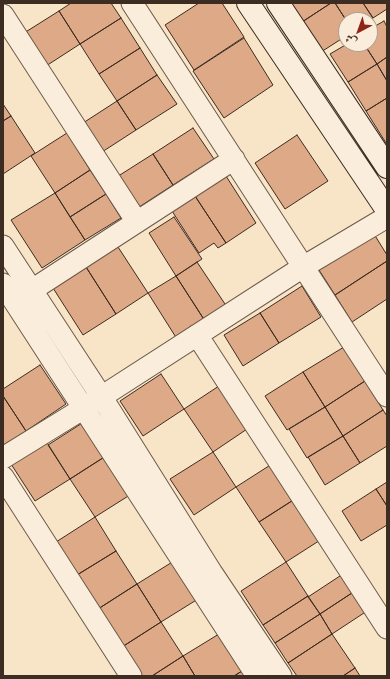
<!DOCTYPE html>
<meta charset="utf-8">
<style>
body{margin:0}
#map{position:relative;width:390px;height:679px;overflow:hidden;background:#f8e4c7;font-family:"EB Garamond",Amiri,serif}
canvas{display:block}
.frame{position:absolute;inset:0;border:4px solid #3d2c21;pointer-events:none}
.north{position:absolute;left:338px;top:12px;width:40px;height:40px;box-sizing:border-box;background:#faeddb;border:1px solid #aea091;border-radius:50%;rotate:221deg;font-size:11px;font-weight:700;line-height:16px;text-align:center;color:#3d2c21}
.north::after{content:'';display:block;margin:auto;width:14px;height:18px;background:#8f2418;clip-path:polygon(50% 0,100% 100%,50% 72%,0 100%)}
</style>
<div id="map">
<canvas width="390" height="679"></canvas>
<div class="frame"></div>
<div class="north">ش</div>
</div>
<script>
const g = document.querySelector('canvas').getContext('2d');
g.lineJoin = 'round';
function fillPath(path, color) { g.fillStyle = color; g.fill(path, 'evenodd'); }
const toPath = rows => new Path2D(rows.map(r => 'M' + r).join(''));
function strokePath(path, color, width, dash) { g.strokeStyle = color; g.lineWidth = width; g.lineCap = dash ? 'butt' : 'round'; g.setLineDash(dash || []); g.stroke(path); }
const building = toPath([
 [71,3,111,3,121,18,80,44,59,11,71,3],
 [199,3,222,3,244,37,194,70,165,25,199,3],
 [289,3,331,3,302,22,289,3],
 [331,3,335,3,346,20,346,36,321,52,302,22,331,3],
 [335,3,363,3,373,18,370,20,346,20,335,3],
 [363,3,387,3,387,9,373,18,363,3],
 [59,11,80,44,46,66,24,33,59,11],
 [121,18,140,48,99,74,80,44,121,18],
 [384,21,387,27,387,57,377,64,364,44,370,44,370,29,384,21],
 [244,38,273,85,224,118,193,71,244,38],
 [347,44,364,44,377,64,348,82,330,54,347,44],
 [140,48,157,75,117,101,99,74,140,48],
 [387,57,387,81,377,64,387,57],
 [377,64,387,81,387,98,366,111,348,82,377,64],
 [157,75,177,104,136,130,117,101,157,75],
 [387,98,387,142,386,143,366,111,387,98],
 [117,101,136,130,102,152,83,123,117,101],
 [3,104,11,116,3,121,3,104],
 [11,116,35,153,3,174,3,121,11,116],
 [193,128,214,159,173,185,153,154,193,128],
 [67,133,90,170,55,193,31,156,67,133],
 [297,135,328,181,285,209,255,163,297,135],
 [153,154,173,185,133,211,112,180,153,154],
 [90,170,106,194,70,217,55,193,90,170],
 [226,176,256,223,226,243,195,196,226,176],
 [55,193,85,240,42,268,11,220,55,193],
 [106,194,121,218,85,240,70,217,106,194],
 [195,196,226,243,218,248,214,243,199,253,172,211,195,196],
 [174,217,202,259,176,276,149,233,174,217],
 [374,234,387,255,387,261,335,295,319,270,374,234],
 [118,247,148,293,116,314,86,267,118,247],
 [387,261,387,299,352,322,335,295,387,261],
 [197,262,227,307,205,321,176,276,197,262],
 [86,267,116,314,83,335,53,288,86,267],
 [176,276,205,321,177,339,148,293,176,276],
 [302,286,321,317,279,343,260,313,302,286],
 [260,313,279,343,243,366,224,335,260,313],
 [344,347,365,381,325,407,303,372,344,347],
 [40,365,66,404,26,431,3,396,3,389,40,365],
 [303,372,325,407,287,430,265,396,303,372],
 [161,374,184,409,143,436,120,401,161,374],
 [365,381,383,410,343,436,325,407,365,381],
 [225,382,253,425,213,452,184,409,225,382],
 [3,396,26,431,3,446,3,396],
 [325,407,343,436,307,458,289,429,325,407],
 [383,410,387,416,387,446,360,463,343,436,383,410],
 [87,420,109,454,70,479,48,445,87,420],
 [343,436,360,463,325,485,308,457,343,436],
 [46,441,70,479,35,501,11,464,46,441],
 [213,452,236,487,194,515,170,479,213,452],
 [109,454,133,493,95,517,70,479,109,454],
 [275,462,298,497,259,522,236,487,275,462],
 [387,482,387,506,376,489,387,482],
 [376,489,387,506,387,525,361,541,342,511,376,489],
 [298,497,325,537,286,562,259,522,298,497],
 [95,517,116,551,77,575,56,542,95,517],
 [116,551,137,584,98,609,77,575,116,551],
 [174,561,198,599,161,622,137,584,174,561],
 [286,562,308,596,263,625,241,591,286,562],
 [346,572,358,589,320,614,308,597,346,572],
 [137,584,161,622,122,647,98,609,137,584],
 [358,589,370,609,332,634,320,614,358,589],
 [308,596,320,614,275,643,263,625,308,596],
 [320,614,332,634,288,663,275,643,320,614],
 [161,622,183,656,152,676,141,676,122,647,161,622],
 [219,634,242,671,234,676,195,676,183,656,219,634],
 [332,634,355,668,343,676,297,676,288,663,332,634],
 [183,656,195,676,152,676,183,656],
 [355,668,360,676,343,676,355,668],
 [242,671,245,676,234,676,242,671]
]);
fillPath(building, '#dda987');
strokePath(building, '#3d2c21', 1);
const minor = toPath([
 [132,3,387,396],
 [3,15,137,222],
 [3,246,101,396,212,573,281,676],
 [3,284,257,676],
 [32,290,234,159],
 [197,335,387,628],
 [3,458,84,408,303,267,387,217],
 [3,477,131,676]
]);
const secondary = toPath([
 [248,3,387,210],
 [278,3,387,167]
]);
strokePath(minor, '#6c5a4a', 23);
strokePath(secondary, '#3d2c21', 24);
strokePath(minor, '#faeddb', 21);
strokePath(secondary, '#faeddb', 22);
</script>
